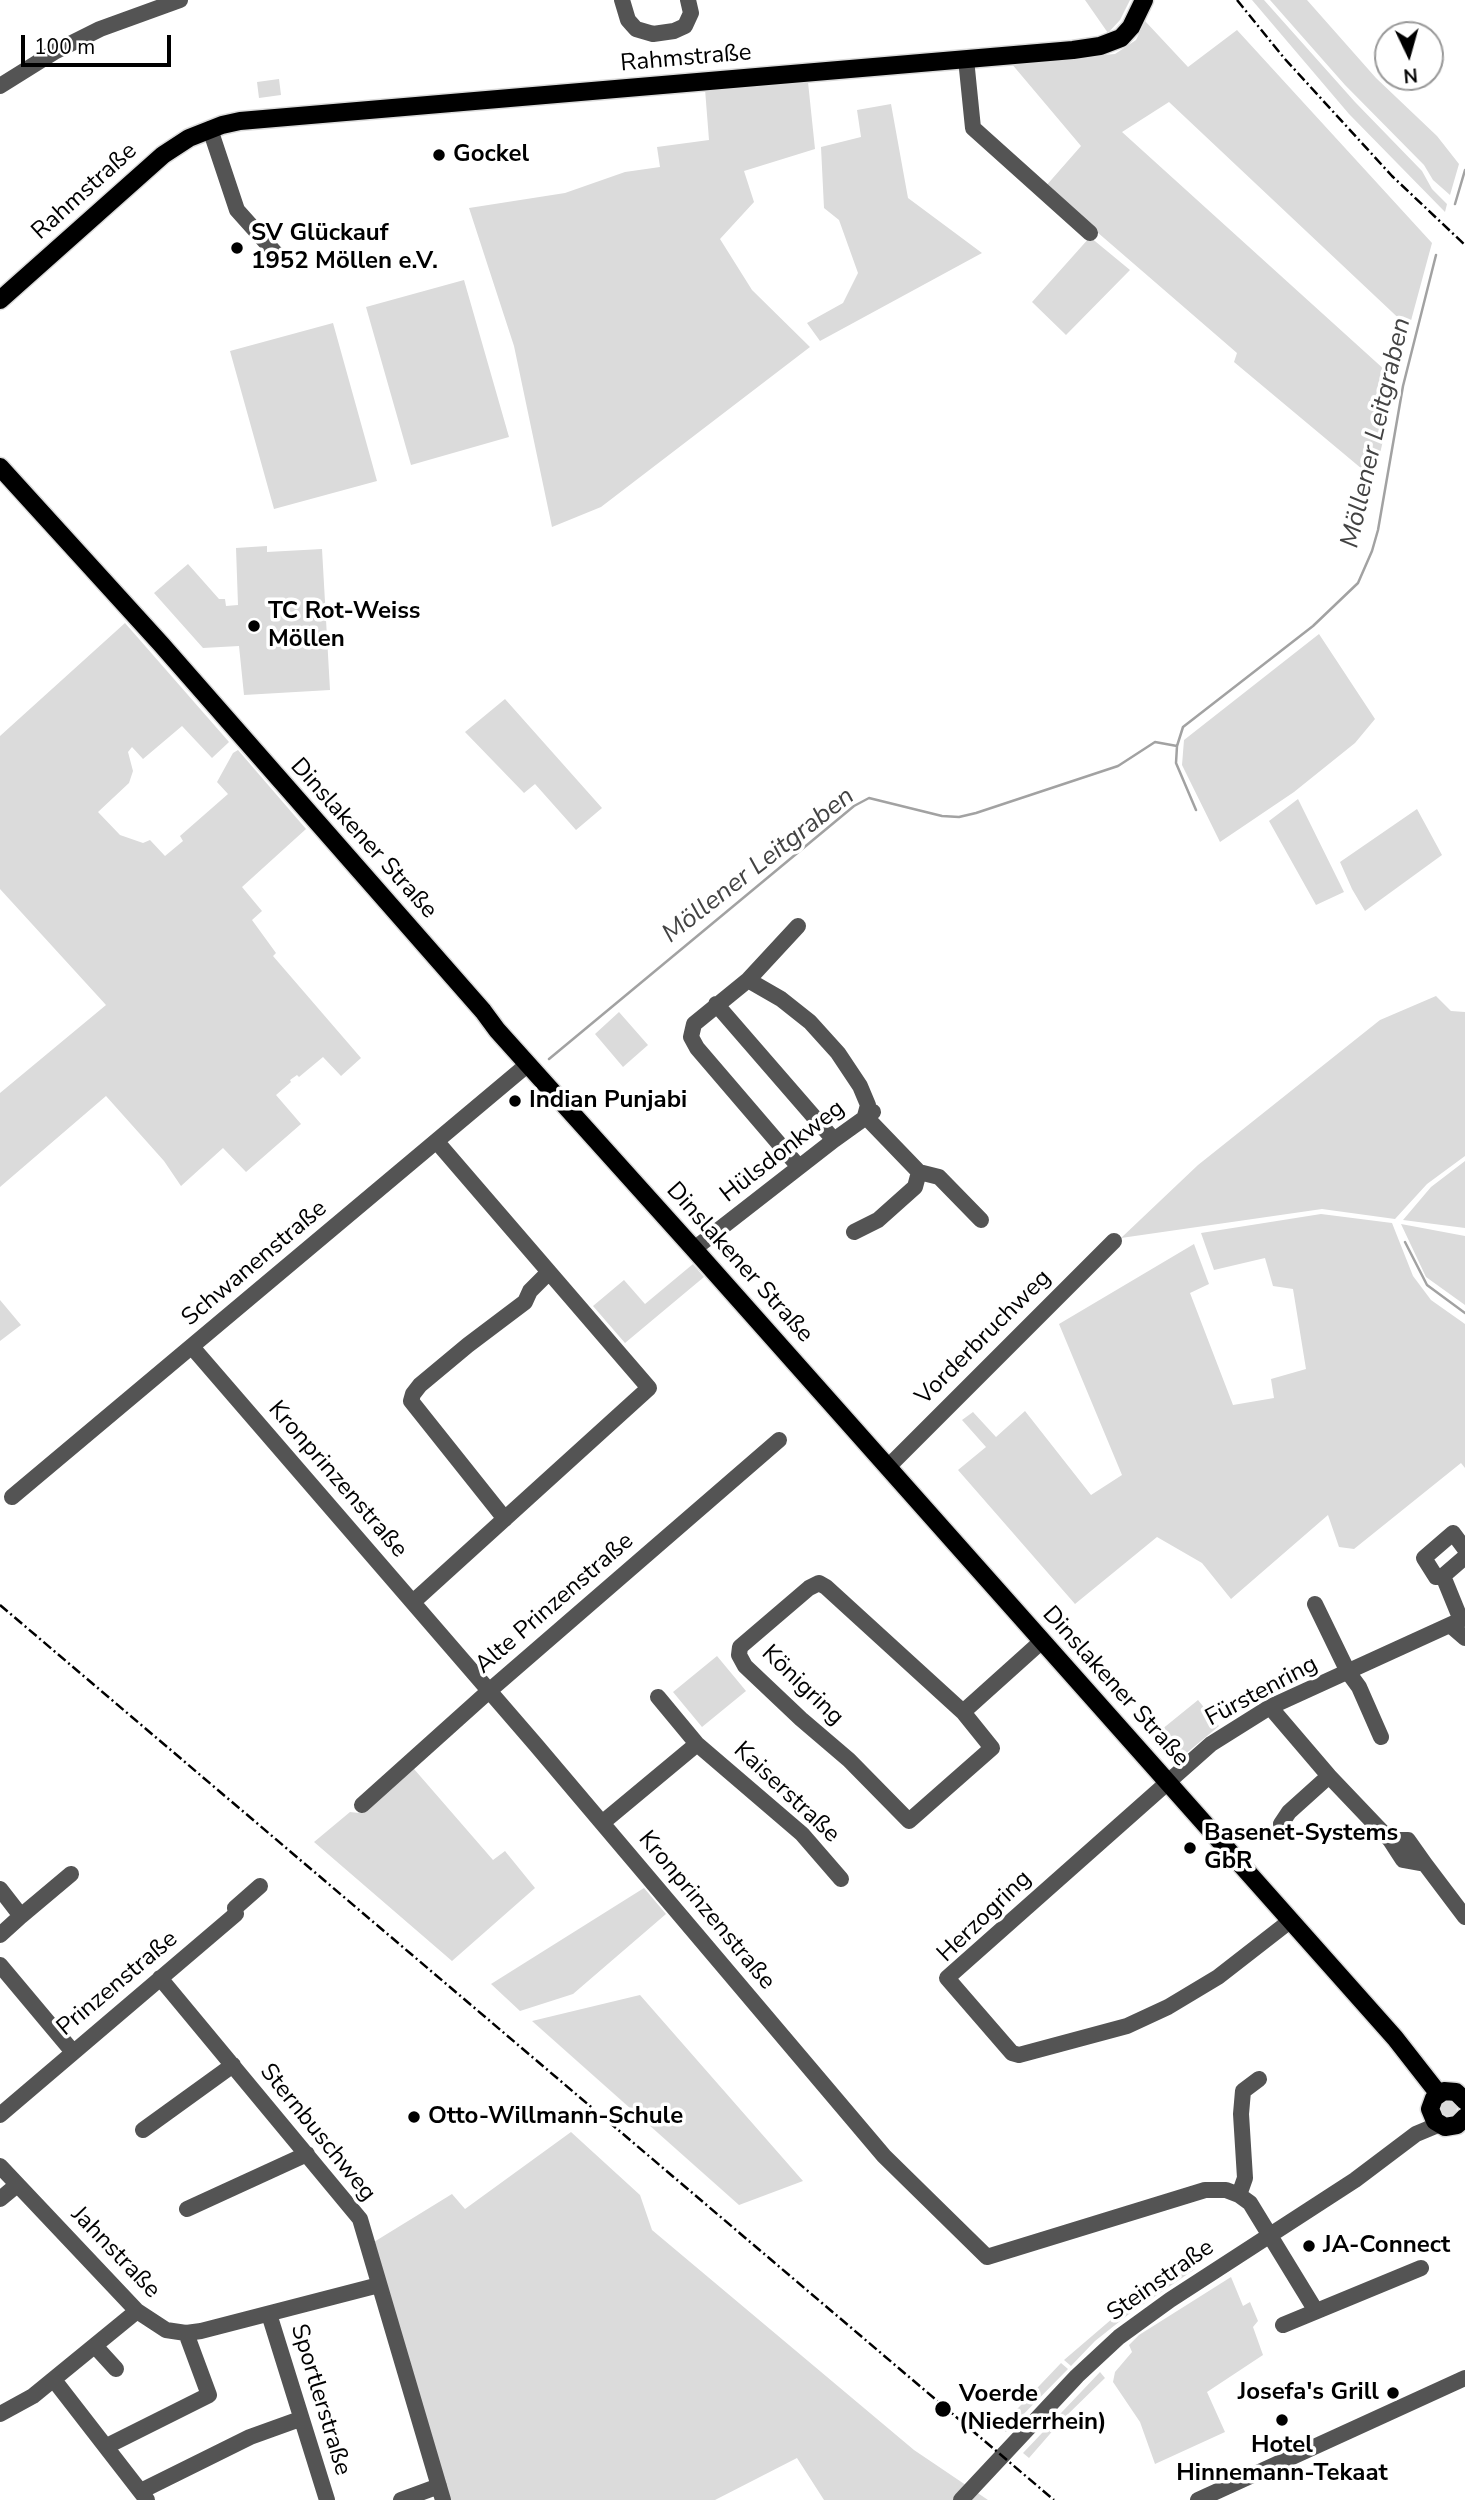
<!DOCTYPE html>
<meta charset="utf-8">
<style>
body{margin:0}
#map{position:relative;width:1465px;height:2500px;overflow:hidden;background:#fff;font-family:"Nunito Sans",sans-serif}
canvas{display:block}
.north{position:absolute;left:1374px;top:21px;width:70px;height:70px;box-sizing:border-box;background:#fff;border:2px solid #999;border-radius:50%;rotate:175deg;font-size:19px;font-weight:700;line-height:28px;text-align:center;color:#000}
.north::after{content:'';display:block;margin:auto;width:24px;height:32px;background:#000;clip-path:polygon(50% 0,100% 100%,50% 72%,0 100%)}
.scale{position:absolute;left:21px;top:35px;width:150px;height:32px;box-sizing:border-box;border:4px solid #000;border-top:0;padding-left:9px;font-size:21px;line-height:24px;white-space:nowrap;color:#000;-webkit-text-stroke:5px #fff;paint-order:stroke}
</style>
<div id="map">
<canvas width="1465" height="2500"></canvas>
<div class="north">N</div>
<div class="scale">100 m</div>
</div>
<script>
const g = document.querySelector('canvas').getContext('2d');
g.lineJoin = 'round';
function fillPath(path, color) { g.fillStyle = color; g.fill(path, 'evenodd'); }
const toPath = rows => new Path2D(rows.map(r => 'M' + r).join(''));
function strokePath(path, color, width, dash) { g.strokeStyle = color; g.lineWidth = width; g.lineCap = dash ? 'butt' : 'round'; g.setLineDash(dash || []); g.stroke(path); }
function label(font, color, halo, rows, align = 'center') {
  g.font = font + ' "Nunito Sans",sans-serif'; g.lineWidth = 7; g.setLineDash([]); g.textBaseline = 'middle'; g.strokeStyle = halo; g.fillStyle = color; for (const [text, x, y, turn = 0] of rows) {
    g.save(); g.translate(x, y); g.rotate((+turn || 0) * Math.PI / 180); g.textAlign = isNaN(turn) ? turn : align; if (halo) g.strokeText(text, 0, 0); g.fillText(text, 0, 0); g.restore();
  }
}
fillPath(toPath([
 [1085,0,1130,0,1120,20,1108,33],
 [1252,0,1264,0,1355,102,1422,171,1432,189,1447,204,1445,212,1349,114],
 [1270,0,1307,0,1376,78,1437,136,1459,164,1450,195,1433,180,1424,165,1345,85],
 [1145,21,1188,67,1237,30,1432,243,1409,328,1169,102,1122,132,1397,381,1374,479,1234,362,1237,353,1045,187,1081,146,1011,63,1115,54,1136,40],
 [279,79,281,95,259,98,257,82],
 [808,82,815,149,744,171,754,202,720,239,752,290,810,347,601,507,552,527,514,346,469,208,565,193,625,172,660,167,657,147,709,140,705,89],
 [891,104,908,198,982,253,820,341,807,323,843,303,858,273,839,220,824,208,821,147,861,137,857,110],
 [1090,237,1130,270,1066,335,1032,302],
 [464,280,509,437,411,465,366,307],
 [333,323,377,481,274,509,230,351],
 [267,546,267,552,322,549,330,690,244,695,239,646,203,648,154,593,188,564,219,599,225,599,226,606,238,605,236,548],
 [125,623,229,742,212,758,182,726,143,759,132,747,128,752,133,771,129,783,98,812,120,835,143,843,150,840,165,856,183,841,180,836,228,794,217,782,233,753,238,750,306,829,242,887,262,911,252,920,276,953,273,956,361,1058,341,1076,323,1057,299,1077,297,1075,290,1080,291,1082,276,1095,301,1124,246,1172,223,1148,181,1186,164,1161,106,1096,0,1187,0,1093,106,1005,0,889,0,736],
 [1319,634,1375,719,1355,743,1294,792,1220,842,1182,765,1184,740],
 [505,699,602,808,576,830,535,784,524,793,465,732],
 [1298,799,1344,892,1316,905,1269,821],
 [1417,809,1442,855,1365,911,1352,889,1340,862],
 [1436,996,1451,1011,1465,1012,1465,1156,1427,1184,1395,1219,1322,1209,1121,1238,1198,1165,1380,1020],
 [619,1012,648,1045,623,1067,595,1034],
 [1465,1161,1465,1228,1403,1220,1431,1187],
 [1321,1214,1392,1223,1413,1276,1431,1300,1465,1324,1465,1468,1461,1463,1354,1549,1339,1547,1328,1515,1231,1599,1202,1563,1157,1537,1075,1604,958,1470,986,1447,962,1420,973,1412,996,1437,1025,1411,1091,1495,1122,1475,1059,1324,1194,1244,1209,1284,1190,1293,1233,1405,1274,1398,1271,1379,1306,1369,1293,1289,1273,1286,1265,1258,1214,1270,1201,1233],
 [1401,1224,1465,1236,1465,1305,1426,1277],
 [693,1264,704,1277,625,1343,593,1306,624,1280,645,1304],
 [0,1300,21,1325,0,1341],
 [717,1656,746,1691,702,1727,673,1692],
 [1198,1700,1219,1726,1183,1756,1161,1730],
 [414,1769,493,1860,505,1851,535,1888,452,1961,314,1842,350,1812,359,1813],
 [644,1888,666,1914,573,1994,520,2011,491,1984],
 [640,1995,803,2181,739,2205,532,2021],
 '1441 2108a8 8 0 1 1 16 0a8 8 0 1 1-16 0Z',
 [571,2132,640,2195,652,2230,914,2450,988,2500,824,2500,797,2458,715,2500,443,2500,369,2245,452,2194,465,2209],
 [1195,2269,1129,2314,1095,2341,1071,2366,1064,2360,1120,2312,1164,2278],
 [1231,2277,1243,2306,1250,2302,1258,2321,1253,2327,1263,2355,1207,2392,1225,2432,1155,2464,1140,2422,1113,2382,1115,2372,1132,2352,1129,2345,1139,2335],
 [1061,2363,1068,2369,1006,2432,1000,2427],
 [1100,2372,1105,2378,1063,2419,1029,2458,1023,2453]
]), '#dbdbdb');
strokePath(toPath([
 [1455,204,1465,170],
 [1196,810,1176,763,1177,746,1183,727,1313,626,1358,583,1372,551,1378,530,1403,386,1436,255],
 [549,1059,854,806,869,798,942,816,959,817,976,813,1118,766,1155,742,1177,746],
 [1405,1242,1427,1285,1465,1313]
]), '#a2a2a2', 2.5);
const major = toPath([
 [0,300,163,155,189,138,222,125,240,121,1073,50,1100,46,1121,38,1131,27,1144,0],
 [0,467,161,644,483,1011,497,1030,694,1249,1395,2038,1438,2093],
 [1465,2101,1456,2092,1444,2091,1434,2098,1430,2109,1435,2121,1445,2127,1457,2125,1465,2117]
]);
strokePath(major, '#dbdbdb', 21);
strokePath(toPath([
 [622,0,628,20,636,29,653,34,674,31,685,26,691,13,688,0],
 [966,59,973,128,1090,233],
 [0,86,56,51,100,29,180,0],
 [210,129,237,210,279,257],
 [798,926,748,980,694,1024,691,1037,697,1048,799,1167],
 [748,980,781,999,810,1022,838,1053,860,1086,868,1105,865,1116,919,1172,915,1187,878,1220,854,1232],
 [716,1004,834,1140],
 [919,1172,939,1177,981,1220],
 [694,1249,834,1140,873,1112],
 [192,1347,536,1745,884,2156,987,2257,1205,2190,1226,2190,1239,2195,1250,2203,1316,2311],
 [888,1467,1114,1241],
 [12,1497,527,1065],
 [505,1519,411,1401,413,1394,420,1385,468,1345,525,1302,530,1291,548,1273],
 [1443,1576,1436,1577,1424,1558,1453,1533,1465,1549],
 [1443,1576,1461,1620],
 [1443,1576,1465,1557],
 [413,1602,649,1388,437,1142],
 [1315,1604,1348,1672,1359,1687,1381,1737],
 [1450,1625,1465,1638],
 [658,1697,697,1744,802,1834,841,1879],
 [1270,1707,1329,1776,1390,1840,1403,1860,1425,1864,1465,1917],
 [963,1712,826,1587,819,1583,809,1588,740,1647,739,1655,745,1666,801,1719,849,1760,909,1821,992,1748,963,1712,1042,1641],
 [362,1805,489,1691,779,1440],
 [602,1823,697,1744],
 [1281,1824,1289,1812,1329,1776],
 [1390,1840,1408,1840,1425,1864],
 [0,1889,21,1916,0,1935],
 [21,1916,71,1874],
 [1290,1921,1218,1977,1168,2007,1127,2026,1019,2055,1012,2053,947,1978,1211,1744,1270,1707,1465,1618],
 [0,1965,73,2052],
 [160,1978,360,2219,443,2500],
 [0,2115,236,1914,235,1908,260,1886],
 [143,2130,233,2065],
 [0,2166,137,2311,166,2330,186,2333,201,2331,379,2285],
 [1239,2195,1245,2178,1241,2114,1243,2091,1259,2079],
 [0,2199,17,2185],
 [187,2209,307,2154],
 [269,2314,327,2500],
 [1283,2325,1421,2268],
 [95,2346,116,2369],
 [54,2380,147,2500],
 [0,2414,33,2396,137,2311],
 [107,2446,209,2395,186,2333],
 [141,2491,250,2437,300,2419],
 [401,2500,439,2486],
 [961,2500,1077,2376,1119,2337,1170,2300,1355,2180,1416,2134,1440,2124],
 [1198,2500,1465,2378]
]), '#545454', 16);
strokePath(major, '#000', 18);
strokePath(toPath([
 [1237,0,1284,58,1392,176,1465,245],
 [0,1605,1054,2500]
]), '#000', 2.5, [10, 3.5, 2, 3.5]);
for (const [x, y, r, color] of [
 [439,155,7,"#000"],
 [237,248,7,"#000"],
 [254,626,7,"#000"],
 [515,1101,7,"#000"],
 [1190,1848,7,"#000"],
 [414,2117,7,"#000"],
 [1309,2246,7,"#000"],
 [1393,2393,7,"#000"],
 [943,2409,9,"#000"],
 [1282,2420,7,"#000"]
]) { const dot = new Path2D(); dot.arc(x, y, r, 0, 2 * Math.PI); g.fillStyle = color; g.fill(dot); strokePath(dot, '#fff', 2.5); }
label('24px', '#000', '#fff', [
 ["Rahmstraße",686,59,-5],
 ["Rahmstraße",85,192,-42],
 ["Dinslakener Straße",363,839,48],
 ["Hülsdonkweg",783,1152,-38],
 ["Dinslakener Straße",739,1263,48],
 ["Schwanenstraße",255,1264,-40],
 ["Vorderbruchweg",984,1338,-45],
 ["Kronprinzenstraße",337,1480,49],
 ["Alte Prinzenstraße",555,1604,-41],
 ["Königring",802,1686,44],
 ["Dinslakener Straße",1115,1687,48],
 ["Fürstenring",1262,1692,-28],
 ["Kaiserstraße",786,1793,43],
 ["Kronprinzenstraße",706,1911,50],
 ["Herzogring",985,1917,-44],
 ["Prinzenstraße",118,1984,-40],
 ["Sternbuschweg",317,2133,51],
 ["Jahnstraße",115,2253,46],
 ["Steinstraße",1161,2281,-35],
 ["Sportlerstraße",320,2400,73]
]);
label('bold 24px', '#000', '#fff', [
 ["Gockel",453,155],
 ["SV Glückauf",251,234],
 ["1952 Möllen e.V.",251,262],
 ["TC Rot-Weiss",268,612],
 ["Möllen",268,640],
 ["Indian Punjabi",529,1101],
 ["Basenet-Systems",1204,1834],
 ["GbR",1204,1862],
 ["Otto-Willmann-Schule",428,2117],
 ["JA-Connect",1323,2246],
 ["Josefa's Grill",1379,2393,"right"],
 ["Voerde",959,2395],
 ["(Niederrhein)",959,2423],
 ["Hotel",1282,2446,"center"],
 ["Hinnemann-Tekaat",1282,2474,"center"]
], 'left');
label('italic 26px', '#434343', '#fff', [
 ["Möllener Leitgraben",1377,433,-77],
 ["Möllener Leitgraben",759,866,-38]
]);
</script>
